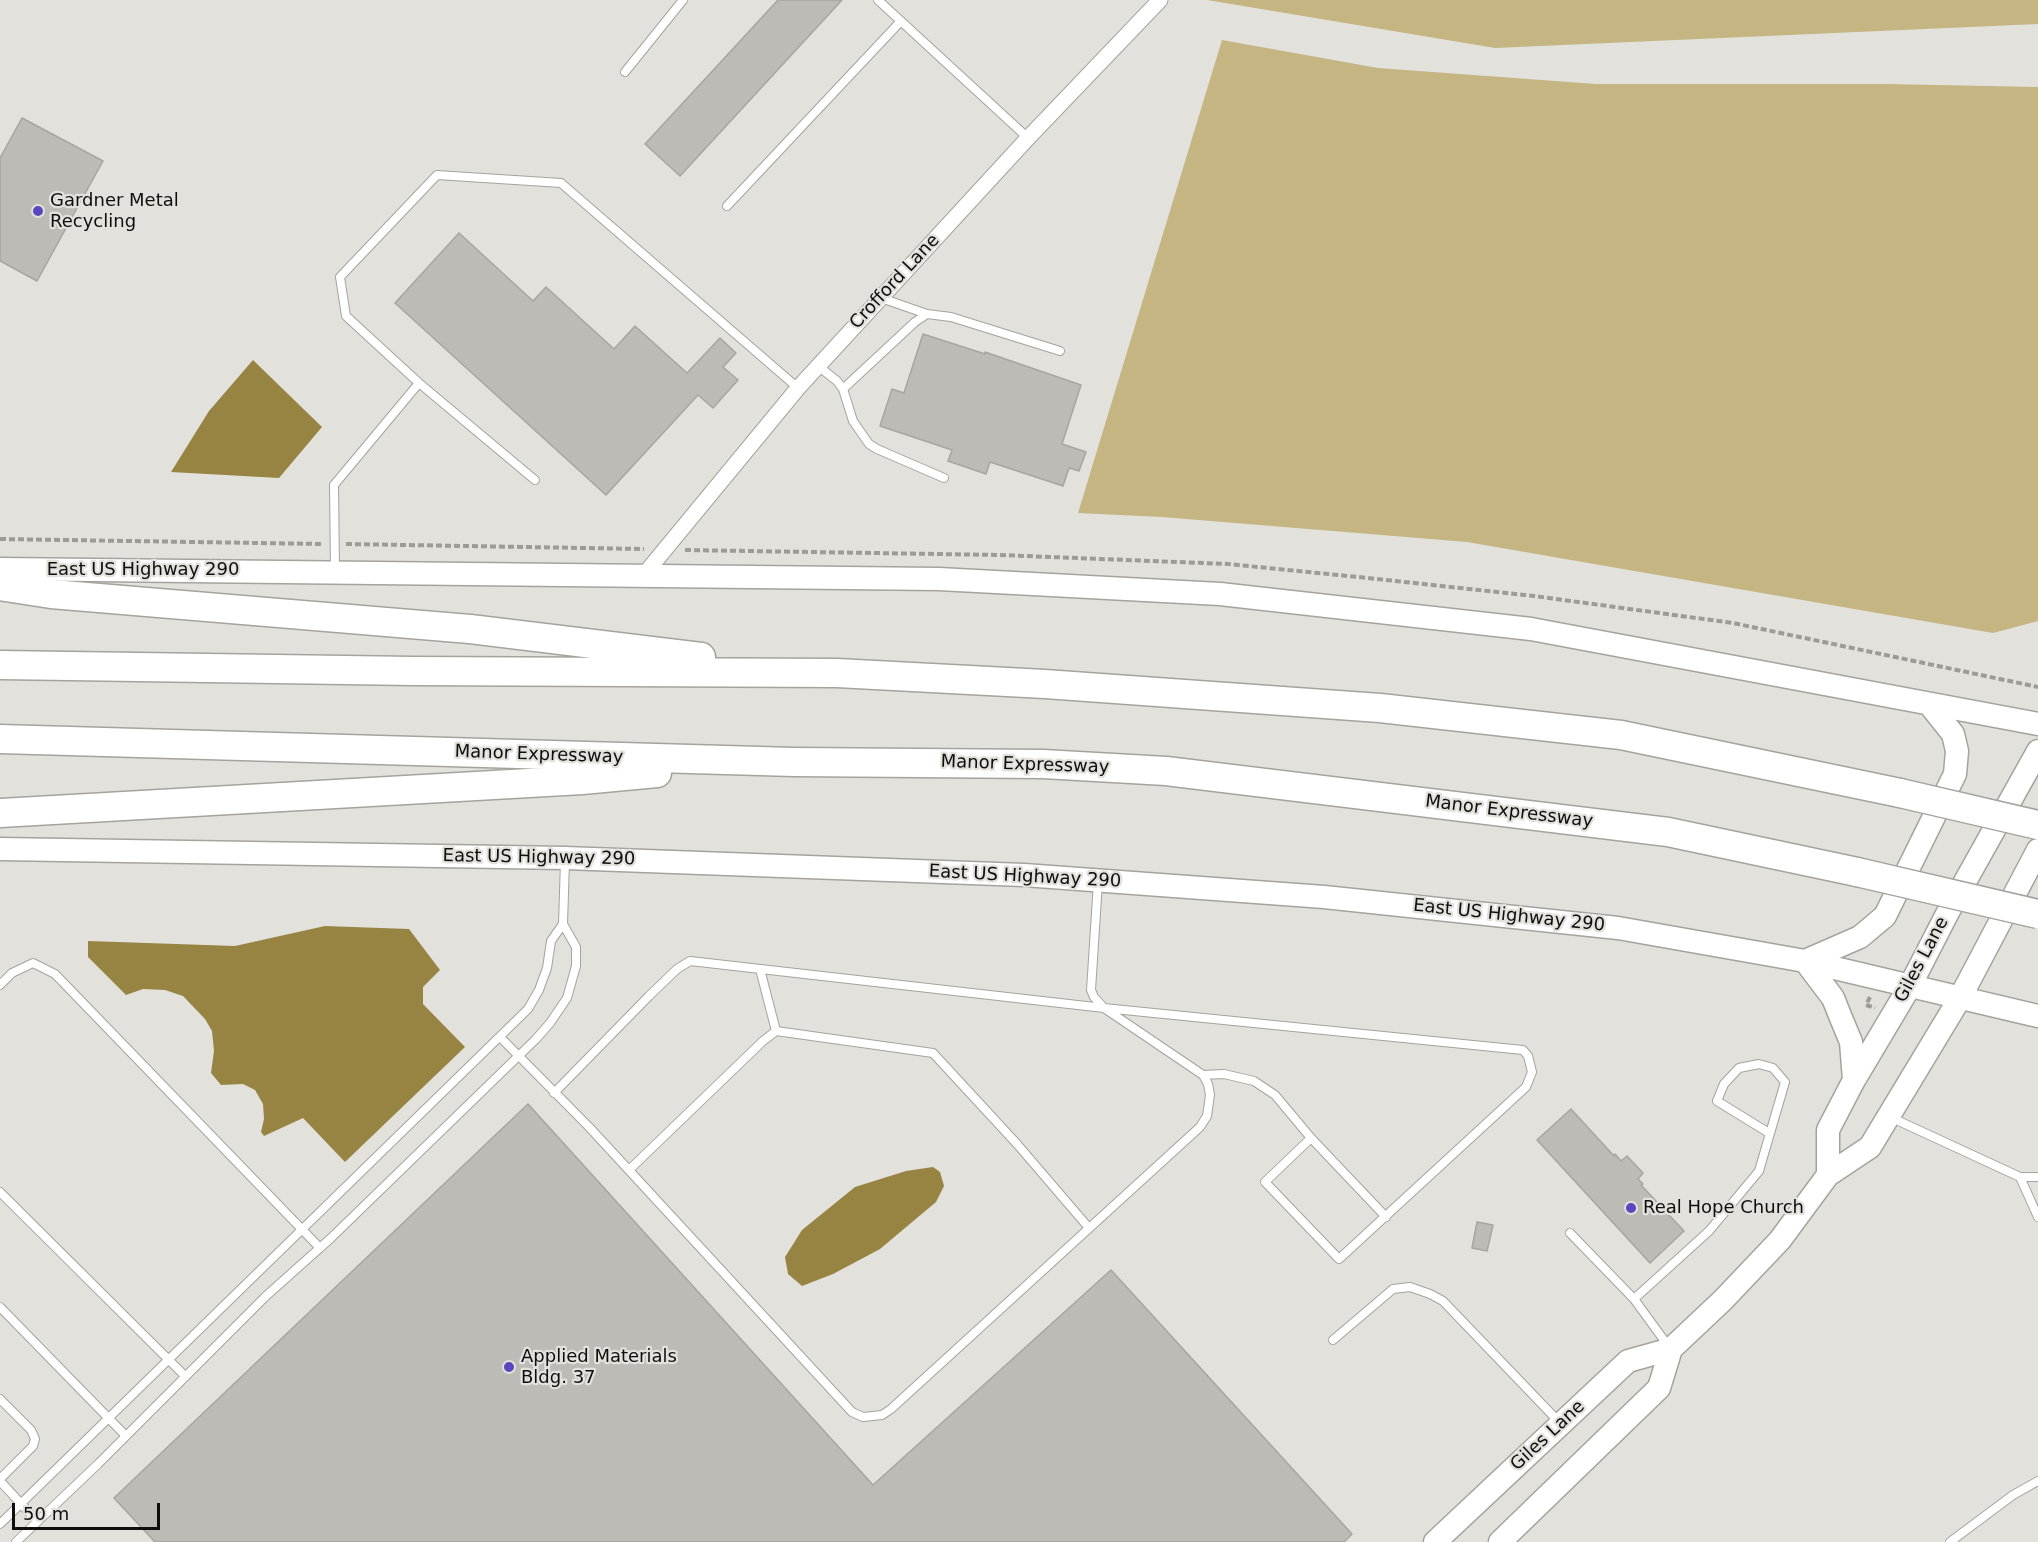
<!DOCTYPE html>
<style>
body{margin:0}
#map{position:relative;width:2038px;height:1542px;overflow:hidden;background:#e3e1db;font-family:"DejaVu Sans",sans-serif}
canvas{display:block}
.scale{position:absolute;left:12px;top:1503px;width:148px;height:27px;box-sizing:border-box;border:3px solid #0f0e0c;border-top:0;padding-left:8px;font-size:18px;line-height:21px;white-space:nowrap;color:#0f0e0c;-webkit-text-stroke:4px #e3e1db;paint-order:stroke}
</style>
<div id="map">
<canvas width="2038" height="1542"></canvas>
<div class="scale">50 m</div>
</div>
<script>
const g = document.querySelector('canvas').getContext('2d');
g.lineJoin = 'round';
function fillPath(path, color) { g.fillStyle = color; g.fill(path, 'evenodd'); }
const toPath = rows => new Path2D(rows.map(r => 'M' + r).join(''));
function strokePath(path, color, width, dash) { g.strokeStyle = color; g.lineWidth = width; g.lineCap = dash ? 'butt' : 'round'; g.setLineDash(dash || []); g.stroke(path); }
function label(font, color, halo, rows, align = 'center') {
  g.font = font + ' "DejaVu Sans",sans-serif'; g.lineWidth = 4.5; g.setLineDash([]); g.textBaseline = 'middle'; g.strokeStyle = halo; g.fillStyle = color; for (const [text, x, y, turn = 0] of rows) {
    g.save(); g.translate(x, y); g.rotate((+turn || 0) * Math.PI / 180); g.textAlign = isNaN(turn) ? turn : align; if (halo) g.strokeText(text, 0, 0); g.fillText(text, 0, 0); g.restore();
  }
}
fillPath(toPath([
 [1207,0,2038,0,2038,24,1495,48],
 [1222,40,1378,68,1596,84,1887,84,2038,87,2038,621,1993,633,1467,542,1162,517,1078,513]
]), '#c4b582');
fillPath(toPath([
 [253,360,322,427,279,478,171,472,209,411],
 [325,926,409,929,440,970,423,987,423,1004,465,1047,345,1162,303,1118,264,1136,261,1132,264,1119,263,1104,255,1090,243,1084,221,1085,211,1073,214,1051,212,1031,205,1019,183,996,165,990,143,989,126,995,88,957,88,941,235,946],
 [933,1167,940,1172,944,1186,936,1202,880,1249,833,1274,802,1286,788,1274,785,1257,802,1230,855,1187,906,1171]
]), '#978443');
const building = toPath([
 [778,0,842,0,680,176,645,144,778,0],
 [22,118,103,161,37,281,0,261,0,158,22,118],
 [459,233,533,301,546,287,614,349,635,326,687,373,720,338,736,353,723,367,738,380,713,408,698,395,606,495,395,303,459,233],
 [923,334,985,354,985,352,1081,385,1062,444,1086,452,1079,471,1069,468,1063,486,990,462,986,474,948,461,952,450,880,426,892,389,904,393,923,334],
 [528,1104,873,1485,1111,1270,1352,1534,1344,1542,155,1542,114,1498,528,1104],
 [1571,1109,1614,1156,1615,1154,1621,1161,1627,1156,1643,1173,1638,1179,1643,1184,1641,1185,1684,1231,1650,1263,1537,1140,1571,1109],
 [1477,1222,1493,1225,1487,1251,1472,1248,1477,1222]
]);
fillPath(building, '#bdbbb6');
strokePath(building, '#a7a5a0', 1.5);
const lane = toPath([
 [878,0,1028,138],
 [625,72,683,0],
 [727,206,901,21],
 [881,298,927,314],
 [818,366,837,381,843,389,853,421,869,444,877,449,944,478],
 [419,383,535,480],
 [843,389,915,322,927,314,951,317,1060,351],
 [335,570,334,485,419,383,346,316,340,277,437,175,561,183,798,388],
 [760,969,776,1031],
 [0,985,12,973,33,963,55,974,320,1248],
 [500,1037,590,1128,852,1412,863,1417,882,1415,891,1409,1200,1127,1207,1116,1210,1095,1208,1084,1203,1075,1104,1008,1094,997,1091,990,1098,882],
 [1203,1075,1224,1074,1254,1081,1275,1095,1311,1138,1386,1217],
 [554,1093,649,996,677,969,690,961,1104,1008,1523,1050,1528,1056,1532,1072,1526,1087,1339,1259,1265,1182,1311,1138],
 [1890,1117,2020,1177,2038,1177],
 [629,1170,763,1041,776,1031,933,1053,1017,1144,1089,1228],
 [2020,1177,2038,1217],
 [0,1192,185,1376],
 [1570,1233,1634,1299,1669,1347],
 [1634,1299,1709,1231,1759,1171,1785,1082,1773,1068,1759,1064,1739,1068,1724,1084,1717,1101,1769,1133],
 [0,1307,126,1436],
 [1333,1340,1393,1289,1410,1287,1430,1294,1443,1301,1560,1423],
 [0,1399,31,1430,35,1439,33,1446,0,1479],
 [0,1481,37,1521],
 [0,1524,528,1009,539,990,547,968,551,941,563,924],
 [16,1542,98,1464,266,1296,331,1238,536,1039,550,1023,567,998,576,966,576,947,563,924,565,861],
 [1950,1542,2013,1495,2038,1481]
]);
const street = toPath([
 [643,576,798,388,1028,138,1160,0]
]);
const secondary = toPath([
 [0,569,939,579,1220,594,1531,629,2038,724],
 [0,849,565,858,1024,875,1324,897,1618,928,1805,961,2038,1016],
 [1805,961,1860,937,1885,916,1955,774,1957,751,1953,734,1929,704],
 [1805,961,1833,998,1841,1018,1851,1042,1854,1080],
 [1828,1175,1828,1130,1854,1080,1910,986,1947,914,2038,751],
 [1435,1542,1628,1361,1671,1349,1723,1300,1780,1240,1828,1175,1870,1147,1960,998,2038,850],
 [1500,1542,1659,1388,1671,1349]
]);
const highway = toPath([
 [0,586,51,594,470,629,701,657],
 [0,665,413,671,837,673,1045,684,1380,708,1621,735,1900,793],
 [0,739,794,762,1043,764,1166,771,1668,832,1857,872],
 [0,813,582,780,657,773]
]);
strokePath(lane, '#a4a39d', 10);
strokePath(street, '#a4a39d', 17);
strokePath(secondary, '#a4a39d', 25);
strokePath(highway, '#a4a39d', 31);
strokePath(toPath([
 [0,539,323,544],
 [346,544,644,549],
 [685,550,1000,555,1228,564,1368,578,1534,596,1733,623,2038,687],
 [1870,997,1866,1005,1875,1008]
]), '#9c9b96', 4, [6, 3]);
strokePath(lane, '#fff', 8);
strokePath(street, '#fff', 15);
strokePath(secondary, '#fff', 22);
strokePath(highway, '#fff', 28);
const highwayBridge = toPath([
 [1900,793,2038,825],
 [1857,872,2038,914]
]);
strokePath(highwayBridge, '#a4a39d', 31, []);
strokePath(highwayBridge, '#fff', 28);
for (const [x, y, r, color] of [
 [38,211,6,"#5847bf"],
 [1631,1208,6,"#5847bf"],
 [509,1367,6,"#5847bf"]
]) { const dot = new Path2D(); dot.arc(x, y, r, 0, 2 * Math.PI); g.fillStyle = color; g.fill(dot); strokePath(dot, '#e3e1db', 2); }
label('18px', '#0f0e0c', '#e3e1db', [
 ["Gardner Metal",50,201],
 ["Recycling",50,222],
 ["Real Hope Church",1643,1208],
 ["Applied Materials",521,1357],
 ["Bldg. 37",521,1378]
], 'left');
label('18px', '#0f0e0c', '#e3e1db', [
 ["Crofford Lane",895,282,-47],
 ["East US Highway 290",143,570],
 ["Manor Expressway",539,755,2],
 ["Manor Expressway",1025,765,2],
 ["Manor Expressway",1509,812,7],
 ["East US Highway 290",539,858,1],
 ["East US Highway 290",1025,877,3],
 ["East US Highway 290",1509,916,6],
 ["Giles Lane",1922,960,-62],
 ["Giles Lane",1548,1436,-43]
]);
</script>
